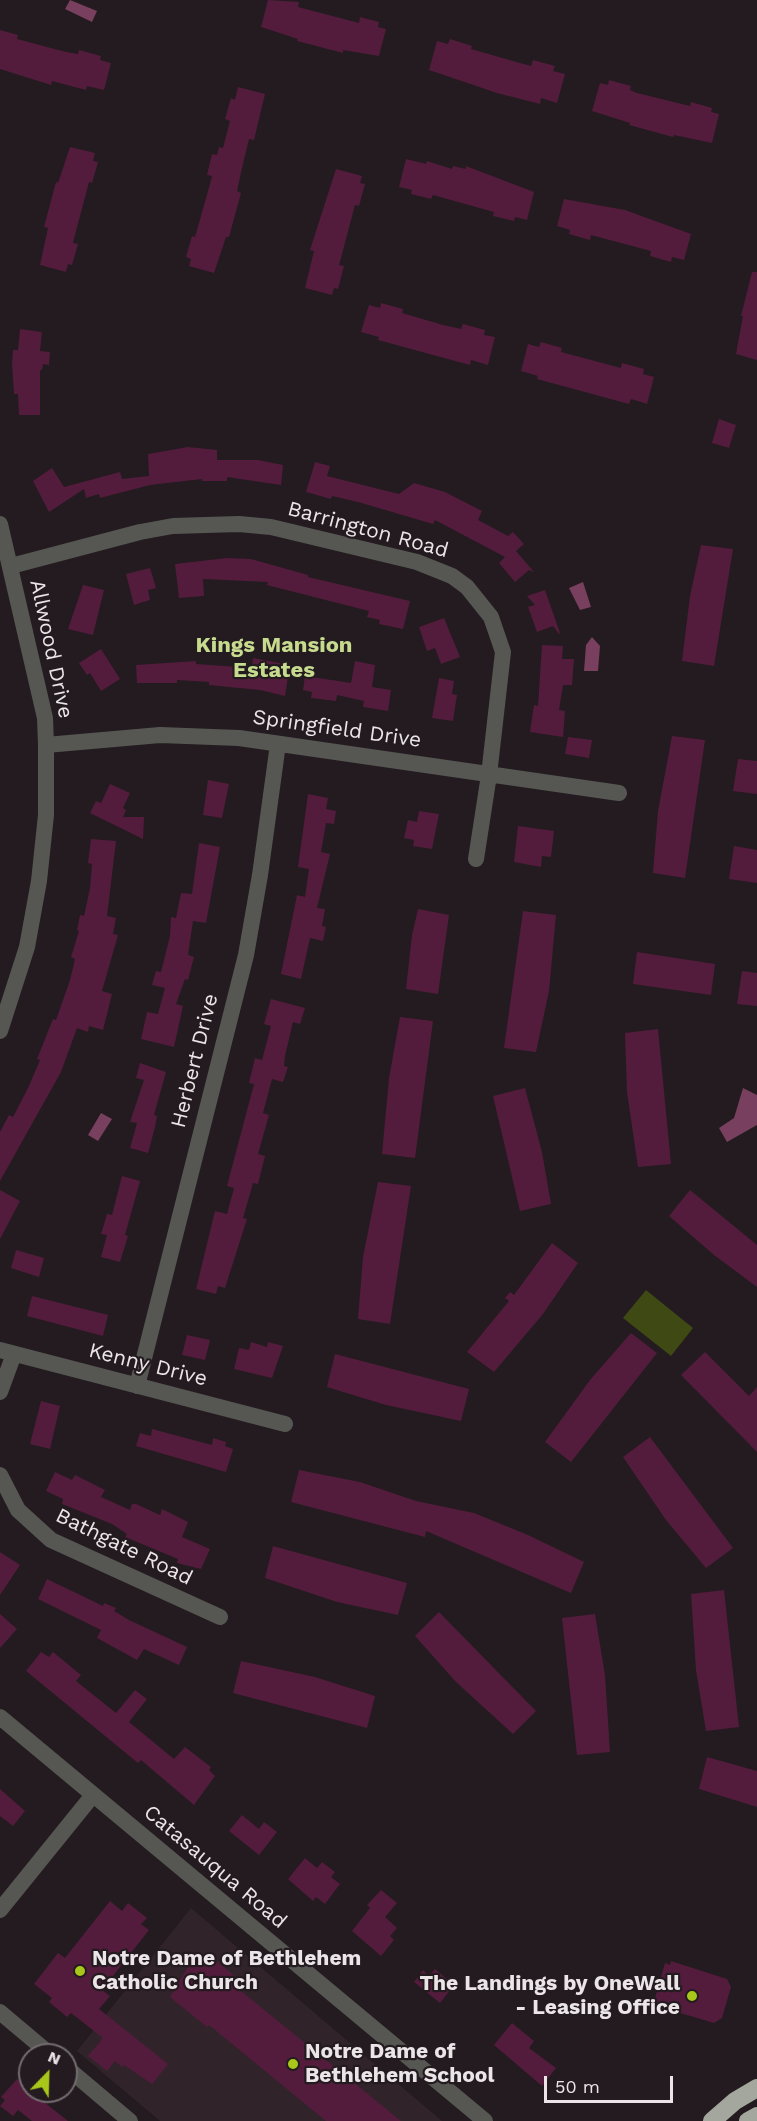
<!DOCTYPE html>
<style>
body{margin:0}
#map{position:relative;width:757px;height:2121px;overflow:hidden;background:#231b1f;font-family:"Work Sans",sans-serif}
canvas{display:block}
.north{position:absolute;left:18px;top:2043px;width:60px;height:60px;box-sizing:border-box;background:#231b1f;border:2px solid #736c6f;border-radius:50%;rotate:23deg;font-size:16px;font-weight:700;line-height:24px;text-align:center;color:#ebe5e8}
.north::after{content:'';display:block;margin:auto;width:21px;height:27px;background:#a9c71a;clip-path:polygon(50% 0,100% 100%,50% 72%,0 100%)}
.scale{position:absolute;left:544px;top:2076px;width:129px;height:27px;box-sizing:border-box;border:3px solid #ebe5e8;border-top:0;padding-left:8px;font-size:18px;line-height:21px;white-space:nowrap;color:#ebe5e8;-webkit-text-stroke:4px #231b1f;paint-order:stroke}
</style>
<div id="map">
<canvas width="757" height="2121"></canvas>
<div class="north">N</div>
<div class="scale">50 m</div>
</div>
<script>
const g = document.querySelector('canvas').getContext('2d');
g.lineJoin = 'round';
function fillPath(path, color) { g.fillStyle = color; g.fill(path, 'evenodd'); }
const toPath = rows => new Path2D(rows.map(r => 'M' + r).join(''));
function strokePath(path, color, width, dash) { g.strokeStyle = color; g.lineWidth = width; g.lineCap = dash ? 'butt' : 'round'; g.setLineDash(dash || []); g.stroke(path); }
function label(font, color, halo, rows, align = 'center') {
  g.font = font + ' "Work Sans",sans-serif'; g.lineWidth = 4.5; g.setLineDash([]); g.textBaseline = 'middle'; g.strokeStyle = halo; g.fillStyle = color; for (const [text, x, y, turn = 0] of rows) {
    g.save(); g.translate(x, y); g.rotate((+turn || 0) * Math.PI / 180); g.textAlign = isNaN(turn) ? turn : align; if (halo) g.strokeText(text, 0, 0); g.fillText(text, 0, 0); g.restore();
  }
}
fillPath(toPath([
 [191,1908,442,2121,160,2121,77,2051]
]), '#31232a');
fillPath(toPath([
 [646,1290,693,1328,671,1356,623,1318]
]), '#3e4914');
fillPath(toPath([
 [70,0,97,11,92,22,65,9],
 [583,582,591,607,580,610,569,588],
 [592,637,600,646,598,671,584,671,586,645],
 [743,1088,757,1095,757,1125,727,1142,719,1128,734,1118],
 [101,1113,112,1119,98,1141,88,1135]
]), '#793f5e');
fillPath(toPath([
 [268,0,299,2,298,7,359,23,360,17,379,22,378,27,386,29,379,56,343,50,343,53,297,41,298,39,261,27],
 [0,30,18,35,17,39,66,52,78,54,79,50,101,56,100,60,111,63,104,90,87,86,86,90,52,81,51,85,0,69],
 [450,39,472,46,471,49,520,63,531,66,533,60,555,66,553,71,565,74,557,103,541,98,540,104,497,93,429,70,437,41,448,44],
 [609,80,631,86,630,90,637,93,690,106,691,102,712,108,711,112,719,114,712,143,674,135,673,137,629,125,630,123,592,111,600,83,608,85],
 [238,87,265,94,254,140,249,139,242,168,237,191,241,193,229,237,226,237,214,273,189,266,191,259,186,257,192,236,195,237,210,184,212,176,207,175,212,154,217,155,219,147,223,148,230,121,225,119,231,98,235,100],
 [70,147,95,153,93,161,98,162,92,183,89,182,75,235,73,243,78,244,72,265,68,264,66,272,40,265,48,228,44,227,56,182,58,183],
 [406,159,426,164,427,161,452,169,453,166,466,169,466,166,534,192,527,220,515,217,514,221,493,216,494,212,433,195,431,199,411,194,412,190,399,187],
 [336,169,362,176,360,183,365,184,359,206,355,205,341,258,339,265,344,266,338,289,334,288,332,295,305,288,314,251,310,250],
 [564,199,625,210,691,234,684,260,672,257,671,262,650,256,651,251,602,238,591,235,590,240,569,234,570,230,557,226],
 [752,272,757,272,757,360,736,354,743,316,741,316],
 [381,303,403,309,402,313,443,325,461,329,463,324,485,330,484,335,495,337,488,365,471,360,470,365,378,340,379,337,361,332,369,305,380,308],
 [20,329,42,332,40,351,50,352,49,365,43,364,42,370,40,370,40,415,19,415,18,394,14,394,12,364,13,350,18,350],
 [541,342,562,348,561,352,621,368,622,363,644,369,643,374,654,377,647,404,631,399,629,404,537,379,538,376,521,371,528,344,539,347],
 [719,419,736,425,729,448,712,443],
 [188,447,217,450,217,460,258,460,283,465,281,485,227,477,227,481,202,481,202,479,150,485,100,498,99,494,86,498,84,489,49,512,33,481,52,468,64,487,120,472,122,479,149,476,148,454],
 [315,462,330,466,327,476,399,494,414,483,445,492,482,511,478,520,508,536,513,532,524,544,516,551,534,572,529,570,515,582,499,563,505,557,435,520,433,524,358,502,332,496,331,499,306,492],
 [701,545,733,549,714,666,682,661,690,596],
 [227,558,251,559,308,575,308,577,410,601,403,629,379,624,380,620,367,617,369,611,267,585,268,582,203,579,204,596,179,598,175,564],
 [150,568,156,588,148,590,150,600,134,605,126,574],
 [83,585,104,590,93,635,68,629],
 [545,590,560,633,559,634,553,626,537,632,528,607,535,605,527,596],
 [444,618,460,657,441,664,435,648,427,651,419,627],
 [542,645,563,646,562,659,574,659,572,685,563,685,559,710,565,711,563,737,530,732,534,705,538,706],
 [101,649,120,679,101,691,90,673,87,675,79,663],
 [253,658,280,663,278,674,288,676,285,696,260,690,209,685,209,682,177,680,177,683,137,683,136,665,196,661,196,664,252,668],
 [355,661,375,665,372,687,391,690,388,711,363,707,364,701,337,695,336,701,311,698,312,692,303,690,305,676,351,683],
 [439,678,454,681,452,694,457,695,453,721,432,718],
 [672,736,705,740,685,878,653,873,658,811],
 [568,737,592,740,589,758,565,754],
 [738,759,757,761,757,794,733,791],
 [208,780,229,784,222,818,203,815],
 [110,784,130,793,123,808,126,810,123,817,144,817,143,839,90,813,96,801,101,803],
 [308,794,328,798,326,809,336,811,334,824,326,823,321,852,330,854,317,908,325,909,322,926,326,927,323,941,310,938,301,979,281,974,297,895,305,897,309,869,298,867],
 [419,811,439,814,432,849,413,846,414,840,404,838,408,820,417,822],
 [518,826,554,831,551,857,542,856,541,867,514,862],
 [91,839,116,841,107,916,116,918,113,934,118,935,102,991,112,994,103,1030,89,1026,88,1032,77,1028,61,1072,0,1181,0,1132,9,1115,13,1117,28,1088,40,1060,37,1059,53,1019,56,1020,70,980,75,959,71,957,79,931,77,930,80,915,84,916,90,888,92,864,88,863],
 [199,843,220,847,206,923,193,921,188,955,194,957,188,980,185,979,176,1004,183,1006,174,1047,141,1039,147,1012,158,1014,165,988,152,985,156,971,161,972,170,936,171,917,176,918,181,893,192,894],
 [734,846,757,850,757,883,729,879],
 [418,909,449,915,438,994,406,989,412,935],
 [523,911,556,915,549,991,536,1052,504,1048],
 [637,952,715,964,711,995,633,984],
 [742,971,757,973,757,1006,737,1004],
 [271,999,305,1008,300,1024,293,1022,285,1056,284,1066,288,1067,283,1082,272,1079,263,1113,269,1115,258,1154,265,1156,258,1184,253,1183,243,1218,247,1219,225,1288,218,1286,216,1294,196,1289,215,1211,227,1214,234,1188,227,1186,254,1084,249,1083,255,1058,262,1060,271,1026,264,1024],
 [400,1017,433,1021,415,1158,382,1154,389,1078],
 [658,1029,671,1164,638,1167,627,1092,625,1033],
 [140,1063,166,1072,154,1115,157,1116,155,1127,148,1153,130,1148,137,1123,130,1122,144,1080,136,1078],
 [525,1088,542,1152,551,1204,520,1211,493,1096],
 [122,1176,140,1181,125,1235,128,1236,120,1262,101,1257,107,1235,101,1234,107,1214,112,1215],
 [378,1182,411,1186,390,1324,358,1319,363,1257],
 [0,1190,20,1201,0,1239],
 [690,1190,757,1245,757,1287,714,1255,669,1216],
 [552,1243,578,1263,543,1314,494,1372,467,1352,509,1301,505,1298,510,1292,514,1295],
 [16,1250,44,1258,39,1277,11,1268],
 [32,1296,108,1315,103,1336,27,1316],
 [631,1333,657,1353,571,1462,545,1442,590,1380],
 [187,1335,210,1340,205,1360,182,1355],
 [251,1342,267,1347,268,1342,283,1346,272,1378,234,1369,239,1348,249,1350],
 [705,1352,749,1396,757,1387,757,1452,681,1375],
 [335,1354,469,1389,461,1421,386,1405,327,1387],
 [41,1401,60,1406,50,1449,30,1444],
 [152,1429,212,1445,213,1438,226,1442,225,1446,233,1449,226,1472,136,1446,140,1433,151,1436],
 [650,1437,733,1548,706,1568,666,1520,623,1457],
 [299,1470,360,1482,416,1501,474,1513,528,1535,584,1562,571,1593,426,1531,425,1537,291,1502],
 [55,1472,72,1480,75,1475,105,1490,101,1497,130,1510,132,1504,136,1504,160,1515,162,1509,188,1522,182,1537,210,1549,201,1569,177,1563,178,1559,125,1537,127,1534,112,1524,62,1504,63,1499,46,1491],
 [273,1546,407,1583,398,1615,337,1602,265,1578],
 [0,1552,20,1565,0,1595],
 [47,1579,103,1606,104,1603,116,1608,114,1611,129,1620,187,1647,179,1665,144,1649,137,1660,97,1638,101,1630,38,1599],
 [724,1590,739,1727,706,1731,696,1670,691,1594],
 [439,1612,536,1711,513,1734,456,1682,415,1636],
 [0,1614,17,1629,0,1648],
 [595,1614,605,1675,610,1752,577,1755,562,1618],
 [41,1652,49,1657,53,1652,81,1675,76,1681,116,1713,135,1690,147,1699,129,1722,174,1759,185,1747,211,1767,209,1770,215,1776,194,1805,141,1760,138,1763,26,1671],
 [241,1661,315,1677,375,1696,367,1728,233,1693],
 [707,1757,757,1771,757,1807,699,1789],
 [0,1789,25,1811,13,1826,0,1816],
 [242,1815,259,1829,264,1822,277,1832,259,1855,229,1831],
 [305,1858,317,1868,322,1862,335,1872,331,1877,340,1884,325,1904,316,1897,313,1901,288,1879],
 [381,1890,397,1903,385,1917,397,1928,390,1936,394,1940,381,1956,352,1931,370,1908,367,1905],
 [110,1901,122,1911,128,1903,147,1918,141,1924,149,1930,102,1990,110,1996,99,2009,168,2064,152,2084,124,2065,122,2067,115,2061,107,2071,88,2056,103,2038,71,2013,67,2017,49,2002,52,1998,34,1984,58,1953,65,1958],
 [206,1953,241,1981,236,1987,401,2121,326,2121,209,2025,207,2027,170,1997,184,1973,191,1964,195,1967],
 [671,1961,727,1979,731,1987,722,2018,714,2023,653,2005,665,1963,670,1965],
 [435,1969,454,1985,440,2003,414,1982,423,1970,429,1976],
 [512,2023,534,2041,529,2048,556,2068,542,2086,494,2045],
 [17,2079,30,2091,68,2121,32,2121,18,2110,13,2116,0,2106,5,2100,1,2097]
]), '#531c3c');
strokePath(toPath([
 [0,524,45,718,46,745,46,815,39,881,27,947,0,1031],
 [11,566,140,532,173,526,239,524,271,527,417,562,452,576,467,587,491,617,503,652,489,775,476,859],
 [46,745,160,735,239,738,619,793],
 [0,1350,285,1424],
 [137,1386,246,955,260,875,278,744],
 [0,1392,14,1354],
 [0,1475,18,1510,51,1540,220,1617],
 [0,1910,93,1795],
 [0,2012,51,2055],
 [66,2067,130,2121]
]), '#565753', 16);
strokePath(toPath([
 [0,1717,485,2121]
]), '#565753', 16);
strokePath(toPath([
 [712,2121,735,2101,757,2088],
 [748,2121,757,2116]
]), '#a4a79d', 18);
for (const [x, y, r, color] of [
 [80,1971,6,"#a9c71a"],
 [692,1996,6,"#a9c71a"],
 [293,2064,6,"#a9c71a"]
]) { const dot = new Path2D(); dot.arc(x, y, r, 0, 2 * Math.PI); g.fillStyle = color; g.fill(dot); strokePath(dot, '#231b1f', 2); }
label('21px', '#ebe5e8', '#231b1f', [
 ["Barrington Road",368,530,15],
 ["Allwood Drive",51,649,78],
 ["Springfield Drive",337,729,8],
 ["Herbert Drive",195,1061,-76],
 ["Kenny Drive",148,1365,14],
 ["Bathgate Road",124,1547,26],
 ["Catasauqua Road",215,1867,40]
]);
label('bold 21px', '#ebe5e8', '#231b1f', [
 ["Notre Dame of Bethlehem",92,1959],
 ["Catholic Church",92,1983],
 ["The Landings by OneWall",680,1984,"right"],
 ["- Leasing Office",680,2008,"right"],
 ["Notre Dame of",305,2052],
 ["Bethlehem School",305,2076]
], 'left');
label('bold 22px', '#c7db8f', '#231b1f', [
 ["Kings Mansion",274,646],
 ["Estates",274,671]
]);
</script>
